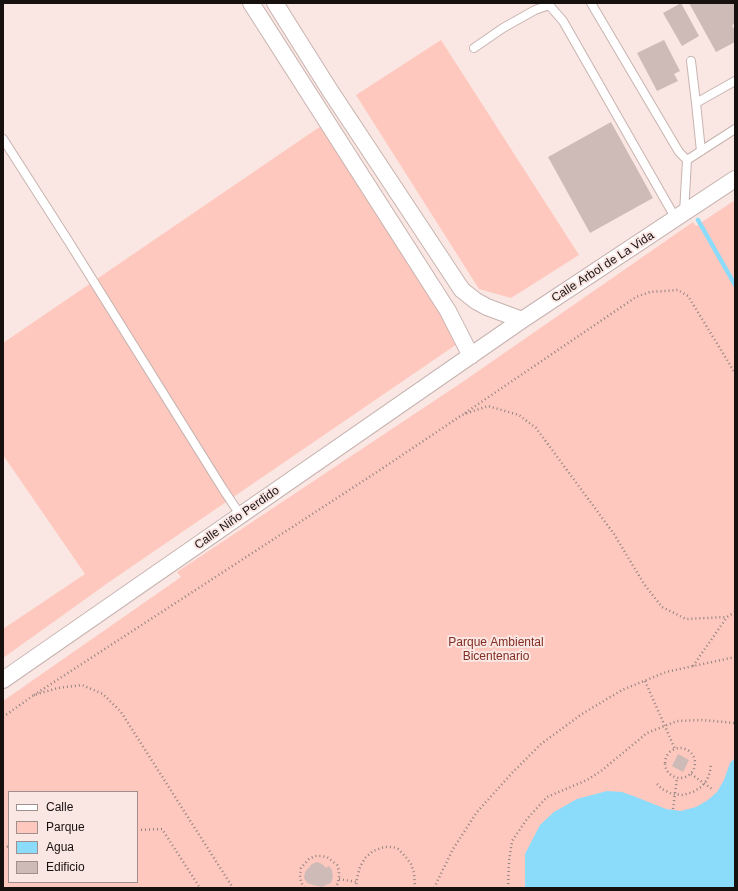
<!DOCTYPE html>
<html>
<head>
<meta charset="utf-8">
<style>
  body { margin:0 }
  #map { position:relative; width:738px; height:891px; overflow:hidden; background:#fae6e2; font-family:Helvetica,sans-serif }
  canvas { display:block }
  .frame { position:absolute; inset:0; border:4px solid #16100f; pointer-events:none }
  .legend { position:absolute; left:8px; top:791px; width:130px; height:92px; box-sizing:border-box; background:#fae6e2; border:1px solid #9f908e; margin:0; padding:5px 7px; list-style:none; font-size:12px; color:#16100f }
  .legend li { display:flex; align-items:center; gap:8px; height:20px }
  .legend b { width:20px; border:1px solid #9f908e }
</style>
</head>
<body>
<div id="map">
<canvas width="738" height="891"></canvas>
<div class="frame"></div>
<ul class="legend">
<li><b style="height:5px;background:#fff"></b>Calle</li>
<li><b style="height:11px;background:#fec8be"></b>Parque</li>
<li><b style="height:11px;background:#8bdcfb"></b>Agua</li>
<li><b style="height:11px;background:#cebbb7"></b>Edificio</li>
</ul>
</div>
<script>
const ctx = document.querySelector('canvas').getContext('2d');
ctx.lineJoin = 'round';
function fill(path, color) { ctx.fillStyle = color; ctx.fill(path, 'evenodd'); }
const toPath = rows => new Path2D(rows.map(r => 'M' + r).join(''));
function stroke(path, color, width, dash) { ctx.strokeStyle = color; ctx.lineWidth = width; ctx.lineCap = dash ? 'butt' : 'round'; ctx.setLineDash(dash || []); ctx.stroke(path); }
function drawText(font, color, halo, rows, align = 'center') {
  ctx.font = font + ' Helvetica,sans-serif'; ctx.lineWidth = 4; ctx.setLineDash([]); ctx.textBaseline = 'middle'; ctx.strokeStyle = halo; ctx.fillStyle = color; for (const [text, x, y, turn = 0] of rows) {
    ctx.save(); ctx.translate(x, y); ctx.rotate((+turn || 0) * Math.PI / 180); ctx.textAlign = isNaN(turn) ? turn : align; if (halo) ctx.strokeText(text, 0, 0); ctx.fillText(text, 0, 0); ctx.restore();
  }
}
const green = toPath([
  [441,40,579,255,511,298,479,289,356,95],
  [321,126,460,342,112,580,3,658,3,629,85,574,3,455,3,343],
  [735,200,735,888,3,888,3,701,181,577,177,572,464,381,693,222,696,226],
  [9,792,137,792,137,882,9,882]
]);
const water = toPath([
  [735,758,735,888,525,888,525,854,540,825,554,812,577,799,607,791,622,792,636,797,666,809,681,811,696,807,708,800,717,792,724,780,730,763]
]);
const stream = toPath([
  [698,220,735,285]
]);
const building = toPath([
  [681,3,699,36,682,46,663,13],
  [689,3,735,3,735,24,732,25,735,31,735,42,716,52],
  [664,40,680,71,674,74,678,81,657,91,637,53],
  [611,122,653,198,590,233,548,157],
  [678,754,689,760,683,772,672,766],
  [317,862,322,864,326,868,329,866,332,870,333,877,331,883,322,887,313,885,307,883,304,878,305,872,312,864]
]);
const path = toPath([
  [465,413,636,297,650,292,678,290,688,296,735,373],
  [693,666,727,617],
  [645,681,675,749],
  [34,695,380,470,462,415,488,406,519,415,536,428,614,534,644,584,662,607,686,619,727,617,735,612],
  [3,717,34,695,58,688,82,685,103,694,121,712,233,888],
  '665 763a15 15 0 1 1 30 0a15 15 0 1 1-30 0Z',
  [691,774,712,789],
  [657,784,662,789,672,794,683,795,693,792,701,787,707,780,710,772,711,763],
  [673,809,677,778],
  [137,830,162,829,200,888],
  [3,848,9,846],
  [339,879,356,882],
  [304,888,301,882,300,875,301,868,309,859,315,856,321,856,327,857,337,865,339,871,339,877,338,883,335,888],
  [356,888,357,878,360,867,365,858,373,851,384,847,393,847,398,849,405,856,411,864,414,873,415,888],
  [434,888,453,849,477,812,512,773,541,744,582,714,622,690,666,672,735,657],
  [508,888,509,861,512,841,527,819,547,797,587,780,601,771,647,733,677,721,702,720,735,723]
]);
const service = toPath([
  [591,3,679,152,687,160,735,129],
  [474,48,503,28,535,10,549,5,563,21,676,219],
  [691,61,696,103],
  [3,139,69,242,223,489,241,516],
  [701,151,696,103,735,81],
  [684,213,687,160]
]);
const minor = toPath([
  [251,3,448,311,471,356],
  [275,3,329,89,462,290,476,301,487,307,522,320],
  [3,680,522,320,735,179]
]);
const streetNames = [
  ["Calle Arbol de La Vida",603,267,-33],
  ["Calle Niño Perdido",237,518,-35]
];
const parkNames = [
  ["Parque Ambiental",496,643],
  ["Bicentenario",496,657]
];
fill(green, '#fec8be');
fill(water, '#8bdcfb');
stroke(stream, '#8bdcfb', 4.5);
fill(building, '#cebbb7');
stroke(service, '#c7b3b0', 10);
stroke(minor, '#c7b3b0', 18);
stroke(path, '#918380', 2.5, [1, 3]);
stroke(service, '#fff', 8);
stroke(minor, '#fff', 16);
drawText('12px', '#16100f', '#fae6e2', streetNames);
drawText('12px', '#832e24', '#fae6e2', parkNames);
</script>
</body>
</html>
